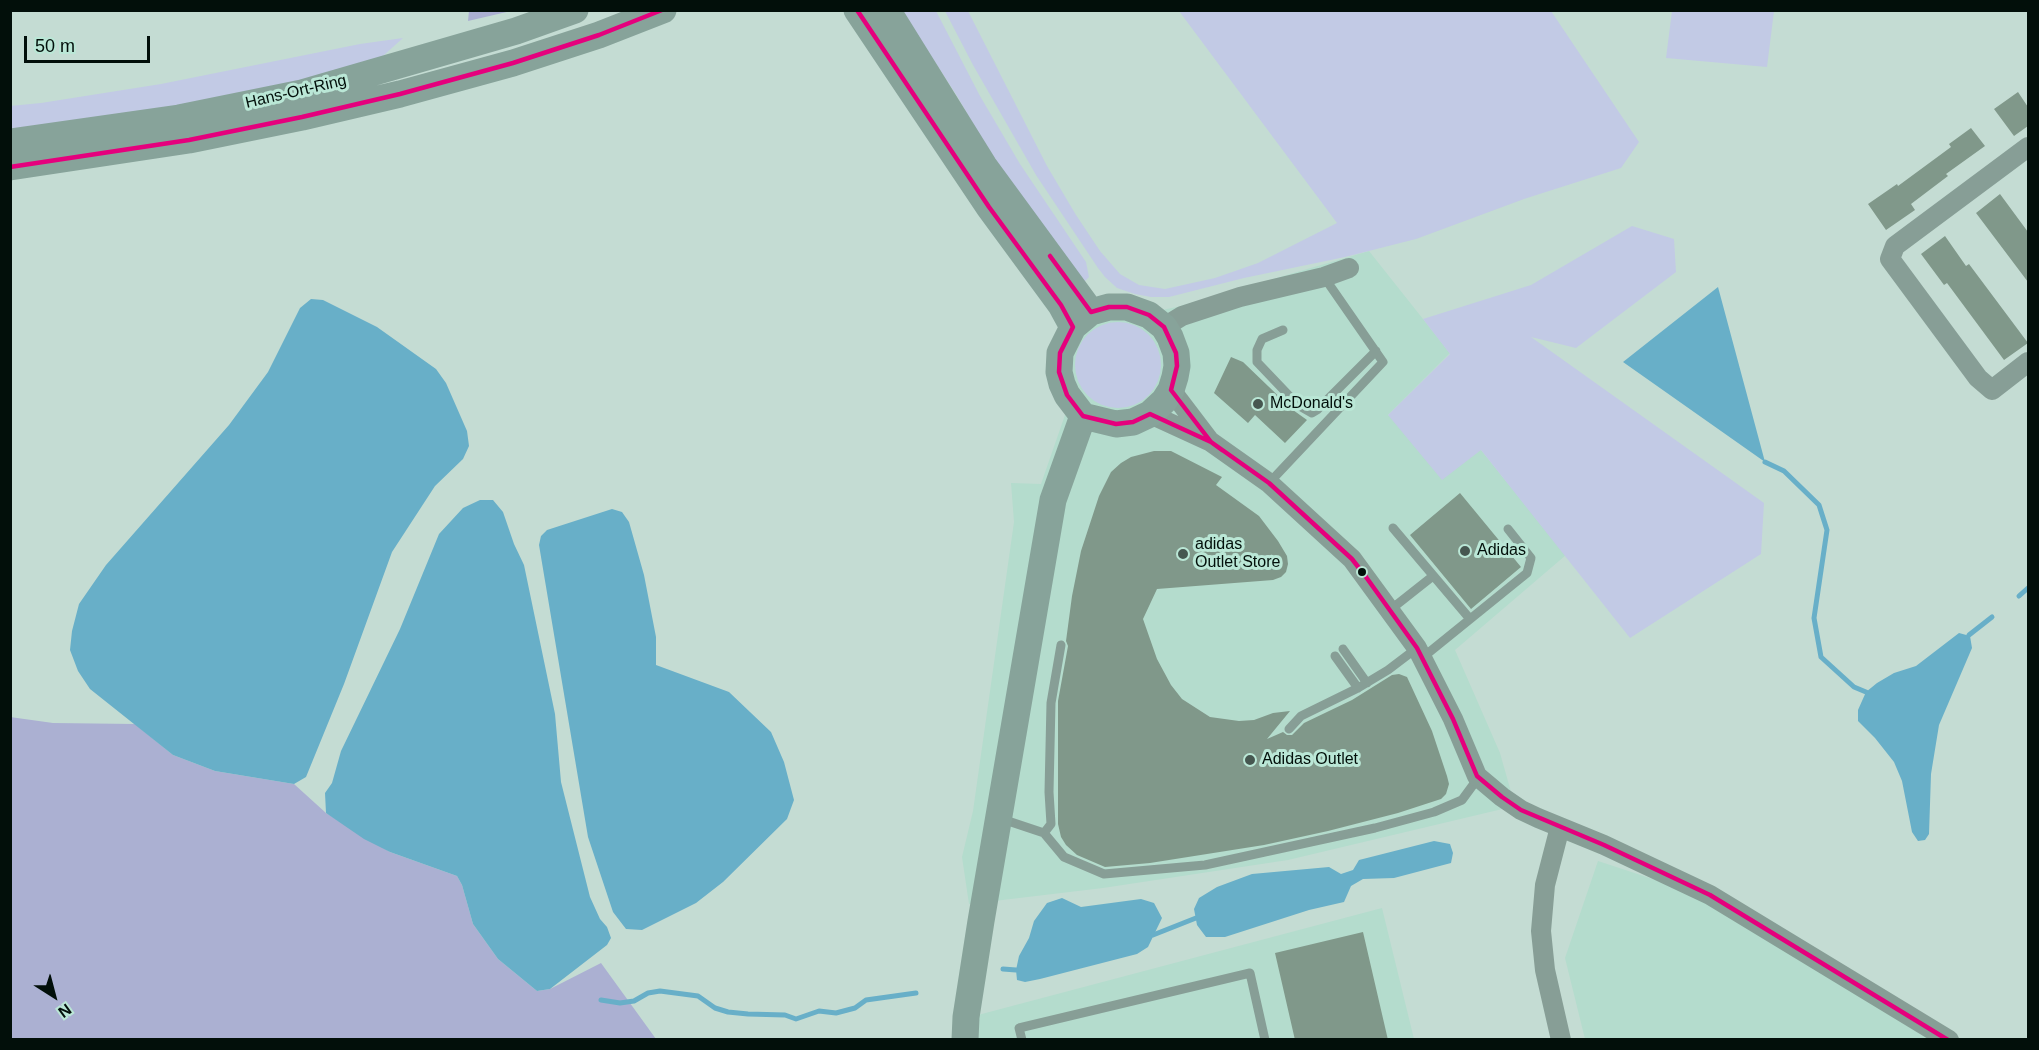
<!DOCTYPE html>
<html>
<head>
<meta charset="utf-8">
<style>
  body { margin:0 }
  #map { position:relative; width:2039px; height:1050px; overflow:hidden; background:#c4dcd3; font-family:Arial,sans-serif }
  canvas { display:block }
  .frame { position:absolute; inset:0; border:12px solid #020f0a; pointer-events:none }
  .north { position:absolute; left:24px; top:966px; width:60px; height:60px; -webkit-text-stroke:4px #bae7d6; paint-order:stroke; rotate:144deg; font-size:16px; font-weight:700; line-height:24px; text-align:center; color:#020f0a }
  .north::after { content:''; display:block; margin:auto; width:21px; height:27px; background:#020f0a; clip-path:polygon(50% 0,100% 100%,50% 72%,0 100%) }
  .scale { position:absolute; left:24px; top:36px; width:126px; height:27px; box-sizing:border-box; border:3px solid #020f0a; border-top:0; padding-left:8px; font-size:18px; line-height:21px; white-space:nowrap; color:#020f0a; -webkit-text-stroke:4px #bae7d6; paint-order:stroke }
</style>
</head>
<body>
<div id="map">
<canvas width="2039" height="1050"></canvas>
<div class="frame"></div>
<div class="north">N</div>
<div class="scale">50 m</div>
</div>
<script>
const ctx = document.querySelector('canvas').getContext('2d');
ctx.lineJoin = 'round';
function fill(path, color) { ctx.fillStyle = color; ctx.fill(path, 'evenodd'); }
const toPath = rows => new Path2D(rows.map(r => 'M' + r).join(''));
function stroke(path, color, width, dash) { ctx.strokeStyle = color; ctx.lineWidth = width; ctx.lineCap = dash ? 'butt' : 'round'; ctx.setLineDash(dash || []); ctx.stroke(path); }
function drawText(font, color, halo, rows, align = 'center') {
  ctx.font = font + ' Arial,sans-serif'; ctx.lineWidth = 6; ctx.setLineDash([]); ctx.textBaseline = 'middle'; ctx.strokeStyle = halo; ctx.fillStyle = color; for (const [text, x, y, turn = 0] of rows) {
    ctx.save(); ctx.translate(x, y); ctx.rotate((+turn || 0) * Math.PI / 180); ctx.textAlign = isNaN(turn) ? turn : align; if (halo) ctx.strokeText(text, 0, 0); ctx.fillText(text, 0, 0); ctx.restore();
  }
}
const built = toPath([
  [1369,251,1450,353,1388,415,1481,450,1566,555,1455,650,1500,753,1515,806,1288,860,1103,888,969,904,962,857,973,811,1014,522,1011,483,1041,484,1065,415,1065,329,1177,307],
  [1598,861,1683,889,1934,1039,1585,1039,1565,958],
  [1382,908,1414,1039,977,1040,978,1015]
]);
const green = toPath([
  [902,11,936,11,980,96,1020,164,1086,262,1089,277,1083,283,1004,178,957,96],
  [945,11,968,11,1047,166,1076,215,1100,251,1120,274,1139,285,1165,289,1215,278,1258,263,1337,223,1179,11,1551,11,1639,142,1621,168,1524,199,1416,239,1345,257,1244,278,1169,297,1151,297,1135,294,1117,288,1105,277,1098,268,1036,175,973,65],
  [1672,11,1774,11,1767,67,1666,58],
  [403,38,374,64,169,110,11,133,10,106,41,103,161,84,360,44],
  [1632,226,1674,239,1676,272,1576,348,1531,337,1764,503,1761,554,1630,638,1481,450,1442,480,1388,415,1450,354,1423,319,1531,285],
  '1075 365a43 43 0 1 1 86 0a43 43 0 1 1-86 0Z'
]);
const forest = toPath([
  [469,11,469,10,511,11,468,21],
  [10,717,53,723,135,724,173,755,215,771,294,784,326,813,390,852,457,876,462,885,473,924,498,959,537,991,550,989,601,963,656,1039,11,1039]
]);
const water = toPath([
  [1718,287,1765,462,1623,362],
  [311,299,323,300,377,327,436,369,446,383,467,431,469,446,463,459,435,486,392,552,344,684,306,777,294,784,215,771,173,755,90,689,78,671,70,650,72,631,79,604,106,565,229,425,268,372,300,308],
  [480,500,493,500,503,512,514,544,524,565,555,714,561,782,590,897,600,919,607,927,611,938,607,945,550,989,537,991,498,959,473,924,462,885,457,876,390,852,364,839,326,813,325,793,332,783,341,751,400,629,439,534,463,508],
  [612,509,622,512,629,522,644,575,656,637,656,665,729,692,771,732,784,762,794,800,787,819,723,882,696,903,642,930,626,929,613,912,588,837,539,545,541,536,547,530],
  [1959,633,1970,636,1972,648,1939,725,1931,774,1929,834,1925,840,1918,841,1912,832,1902,781,1894,762,1875,738,1858,721,1858,710,1866,692,1877,683,1894,673,1916,666],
  [1434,841,1450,844,1453,853,1451,863,1394,878,1363,879,1351,886,1344,902,1309,910,1225,937,1206,937,1197,925,1194,909,1199,898,1217,887,1252,874,1329,867,1341,874,1353,870,1359,860],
  [1062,898,1081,907,1141,899,1154,903,1162,918,1148,947,1137,954,1040,979,1025,982,1017,980,1016,970,1019,956,1029,938,1034,921,1047,903]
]);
const stream = toPath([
  [1765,462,1784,471,1819,505,1827,530,1814,618,1821,657,1854,687,1866,692],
  [2019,596,2028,588],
  [1969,635,1992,617],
  [1153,935,1196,918],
  [1003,969,1016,970],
  [601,1000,620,1003,634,1001,648,993,660,991,698,996,715,1008,728,1012,748,1014,785,1015,796,1019,819,1011,836,1013,855,1008,866,1000,916,993]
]);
const building = toPath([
  [2018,92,2028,107,2028,126,2014,136,1994,109],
  [1971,128,1985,146,1946,174,1948,176,1911,204,1915,210,1886,230,1868,204,1897,184,1898,186,1951,147,1949,144],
  [2000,194,2028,232,2028,282,1976,213],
  [1945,236,1966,266,1969,264,2028,343,2004,360,1947,283,1944,285,1921,254],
  [1231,357,1243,362,1293,410,1307,420,1285,443,1255,415,1248,423,1214,393],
  [1154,451,1171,451,1222,477,1216,485,1259,516,1278,541,1287,556,1288,564,1286,572,1281,577,1273,580,1157,589,1143,619,1157,659,1171,685,1182,699,1210,717,1239,721,1254,720,1273,713,1290,711,1267,739,1283,732,1287,735,1292,735,1304,723,1352,700,1392,675,1399,674,1407,677,1432,731,1447,776,1449,784,1446,794,1441,799,1398,813,1328,831,1264,845,1150,863,1105,867,1077,855,1066,845,1061,837,1058,824,1058,701,1068,646,1066,641,1072,596,1081,551,1099,496,1111,472,1121,463,1131,457],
  [1460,493,1521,567,1471,609,1410,535],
  [1363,932,1388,1040,1295,1040,1275,953]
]);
const lane = toPath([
  [1283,330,1262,339,1257,350,1257,362,1298,405,1312,413,1317,410,1376,351],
  [1269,483,1383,362,1324,277],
  [1393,528,1470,619],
  [1390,610,1433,576],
  [1343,649,1367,683],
  [1335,656,1358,688],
  [1422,658,1527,573,1531,558,1508,529],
  [1289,729,1301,716,1358,688,1388,670,1417,648],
  [1002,819,1044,833,1064,857,1104,874,1205,865,1375,828,1434,812,1462,800,1473,785,1476,776],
  [1044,833,1051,824,1049,792,1051,703,1061,645],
  [1022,1040,1019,1028,1250,973,1265,1040]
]);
const street = toPath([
  [2028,147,1895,246,1890,259,1978,378,1992,390,2028,362],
  [1164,327,1182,316,1240,297,1324,277,1349,268],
  [1171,390,1209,440],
  [1150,414,1211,442,1269,483,1352,559,1417,648,1453,719,1477,776,1502,797,1521,810,1538,818,1604,845,1710,895,1949,1040],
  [1560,827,1545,885,1541,931,1545,970,1561,1040]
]);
const secondary = toPath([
  [857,10,989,207,1061,305,1073,327],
  [887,10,984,166,1091,312],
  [10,142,179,118,302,93,516,31,575,10],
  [10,167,189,140,302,117,400,94,513,63,599,35,663,10],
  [1109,307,1127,307,1149,315,1164,327,1170,337,1176,353,1177,366,1175,377,1171,390,1164,401,1150,414,1133,422,1116,424,1083,416,1067,395,1062,384,1059,372,1060,353,1073,327,1091,312,1109,307],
  [965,1040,966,1017,981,921,1053,500,1083,416]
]);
const bus1 = toPath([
  [857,10,989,207,1061,305,1073,327,1060,353,1059,372,1067,395,1083,416,1116,424,1133,422,1150,414,1211,442,1269,483,1352,559,1366,577,1417,648,1453,719,1477,776,1502,797,1521,810,1604,845,1710,895,1948,1040],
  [10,167,189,140,302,117,400,94,513,63,599,35,662,10],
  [1050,256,1091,312,1109,307,1127,307,1149,315,1164,327,1176,353,1177,366,1171,390,1211,442,1222,450]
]);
const markers = [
  [1258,404,6,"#465750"],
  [1465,551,6,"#465750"],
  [1183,554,6,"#465750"],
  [1362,572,5,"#020f0a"],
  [1250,760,6,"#465750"]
];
const streetNames = [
  ["Hans-Ort-Ring",296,92,-13]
];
const poiNames = [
  ["McDonald's",1270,404],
  ["adidas",1195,545],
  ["Outlet Store",1195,563],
  ["Adidas",1477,551],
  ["Adidas Outlet",1262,760]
];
fill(built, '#b4dccd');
fill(green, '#c2cae5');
fill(forest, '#abb0d2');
fill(water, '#68afc8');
stroke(stream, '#68afc8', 5);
fill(building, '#80988a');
stroke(lane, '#879e96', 9);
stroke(street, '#879e96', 20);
stroke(secondary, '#87a39a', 27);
stroke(bus1, '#e5007d', 4.5);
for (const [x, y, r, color] of markers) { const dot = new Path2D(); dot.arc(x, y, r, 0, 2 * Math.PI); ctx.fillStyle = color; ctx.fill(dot); stroke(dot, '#bae7d6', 2); }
drawText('16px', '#020f0a', '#bae7d6', streetNames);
drawText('16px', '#020f0a', '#bae7d6', poiNames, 'left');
</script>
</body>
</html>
